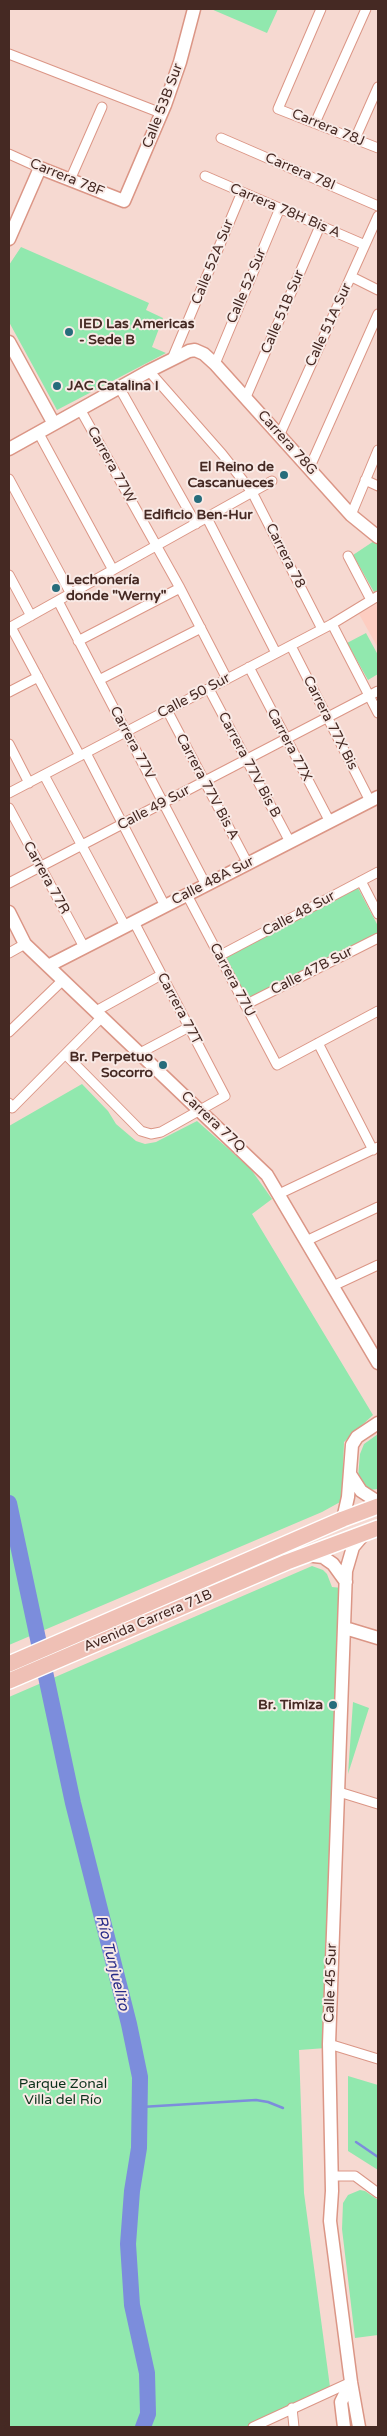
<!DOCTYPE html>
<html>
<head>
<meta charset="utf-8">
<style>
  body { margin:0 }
  #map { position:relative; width:387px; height:2436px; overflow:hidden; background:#f6d9d1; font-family:"Varela Round",sans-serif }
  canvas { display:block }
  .frame { position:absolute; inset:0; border:10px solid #452923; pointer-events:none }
</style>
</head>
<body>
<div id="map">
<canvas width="387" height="2436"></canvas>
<div class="frame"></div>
</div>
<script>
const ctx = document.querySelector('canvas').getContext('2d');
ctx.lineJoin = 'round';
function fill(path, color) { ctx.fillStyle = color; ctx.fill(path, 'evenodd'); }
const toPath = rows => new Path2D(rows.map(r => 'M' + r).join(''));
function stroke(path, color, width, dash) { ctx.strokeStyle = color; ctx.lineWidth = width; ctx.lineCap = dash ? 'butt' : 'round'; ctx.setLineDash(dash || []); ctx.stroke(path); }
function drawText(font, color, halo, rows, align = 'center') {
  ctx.font = font + ' "Varela Round",sans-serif'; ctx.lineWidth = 4; ctx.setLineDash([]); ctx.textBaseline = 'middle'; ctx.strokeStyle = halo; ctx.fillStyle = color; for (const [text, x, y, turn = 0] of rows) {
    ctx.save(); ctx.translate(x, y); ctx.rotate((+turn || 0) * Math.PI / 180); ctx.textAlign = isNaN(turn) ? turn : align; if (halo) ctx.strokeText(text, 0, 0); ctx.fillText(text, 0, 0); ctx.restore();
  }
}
const built = toPath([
  [378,603,378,648,359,614]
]);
const green = toPath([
  [211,9,278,9,267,33],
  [21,247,149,303,146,310,163,318,152,347,166,353,57,410,9,322,9,265],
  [374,541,378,543,378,590,374,592,353,555],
  [366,633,378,655,378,674,368,680,347,643],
  [358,888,378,926,378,933,248,1001,225,957],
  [82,1084,108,1111,116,1124,136,1141,145,1144,156,1142,197,1121,250,1168,272,1199,252,1214,373,1415,344,1442,342,1501,322,1512,9,1645,9,1126],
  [378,1434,378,1489,369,1490,364,1487,358,1477,360,1454,364,1444],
  [312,1566,323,1570,327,1574,332,1587,342,1588,326,2048,299,2050,304,2193,330,2387,247,2427,9,2427,9,1697],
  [353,1702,369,1708,348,1774],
  [348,2076,378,2085,378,2170,348,2151],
  [360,2190,365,2191,378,2200,378,2335,355,2338,342,2229,343,2203,348,2195]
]);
const stream = toPath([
  [141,2107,256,2100,268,2102,283,2108],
  [356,2142,378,2157]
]);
const river = toPath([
  [9,1503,73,1803,129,2024,140,2077,139,2148,132,2191,128,2244,132,2305,147,2373,148,2414,143,2427]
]);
const street = toPath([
  [321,9,278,109,378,148],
  [9,54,161,113],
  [315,123,366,9],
  [221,138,378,206],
  [355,139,378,87],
  [9,154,40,168],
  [205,176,365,245],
  [70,180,102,107],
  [352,277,378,290],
  [172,359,242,192],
  [215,364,280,208],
  [149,371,222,454,252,492,322,629],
  [119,387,196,524],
  [246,397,320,226],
  [80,409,180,588,227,679],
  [38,432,113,570],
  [280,434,378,216],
  [309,469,378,314],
  [9,479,71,594],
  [365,480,378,486],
  [351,515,378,450],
  [207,518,276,653],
  [348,556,371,600],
  [9,575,31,616],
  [58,601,206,885],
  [332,624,378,713],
  [11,627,80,756],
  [9,628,272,481],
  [78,641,180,588],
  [291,646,370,801],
  [249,667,330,822],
  [99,680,201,628],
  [209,689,290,842],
  [9,692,38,677],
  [167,710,248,864],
  [9,744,29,783],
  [86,753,165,906],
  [44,775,125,926],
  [9,793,332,624,378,596],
  [9,808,84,947],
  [361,881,378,914],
  [9,883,378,691],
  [187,895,277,1065,378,1011],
  [9,953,25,944],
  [219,956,378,872],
  [245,1005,378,938],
  [96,1011,161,975],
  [9,1032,63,980],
  [318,1043,373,1150],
  [140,1053,189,1027],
  [66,1055,141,1131,151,1134,161,1132,225,1096,134,922],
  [9,1103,12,1108,102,1017],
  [279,1194,378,1147],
  [306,1241,378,1207],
  [333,1286,378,1265],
  [339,1792,378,1804],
  [329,2044,378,2059],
  [331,2176,355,2176,378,2193],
  [292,2408,294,2427],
  [253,2427,351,2382]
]);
const secondary = toPath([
  [9,239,40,168,124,201,165,105,180,62,194,9],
  [9,342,54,424],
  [9,449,149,371,189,351,195,350,204,354,215,364,351,515,378,537],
  [9,912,25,944,267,1175,378,1363],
  [48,966,378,797],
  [350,1474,361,1491,378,1502],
  [343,1519,348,1497,352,1445,357,1437,378,1423],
  [305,1555,323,1557,333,1564,346,1582],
  [345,1628,378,1638],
  [344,2427,341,2402,351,2382],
  [359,2427,351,2382,330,2221,332,2191,329,2044,346,1571,353,1547,364,1534]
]);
const primary = toPath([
  [9,1664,343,1519,378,1506],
  [9,1681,287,1562,378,1528]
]);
const markers = [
  [69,332,5,"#266c7b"],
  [57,386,5,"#266c7b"],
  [284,475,5,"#266c7b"],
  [198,499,5,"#266c7b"],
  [56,588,5,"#266c7b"],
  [163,1065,5,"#266c7b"],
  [333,1705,5,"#266c7b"]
];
const streetNames = [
  ["Calle 53B Sur",163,106,-69],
  ["Carrera 78J",328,128,22],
  ["Carrera 78I",300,172,23],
  ["Carrera 78F",67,178,22],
  ["Carrera 78H Bis A",285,211,23],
  ["Calle 52A Sur",213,262,-68],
  ["Calle 52 Sur",247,286,-67],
  ["Calle 51B Sur",283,312,-67],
  ["Calle 51A Sur",329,325,-65],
  ["Carrera 78G",287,443,48],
  ["Carrera 77W",111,465,61],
  ["Carrera 78",285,556,63],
  ["Calle 50 Sur",194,696,-28],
  ["Carrera 77X Bis",330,723,63],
  ["Carrera 77V",132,743,62],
  ["Carrera 77X",289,745,62],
  ["Carrera 77V Bis B",249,765,62],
  ["Carrera 77V Bis A",207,787,62],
  ["Calle 49 Sur",154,808,-28],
  ["Carrera 77R",46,878,61],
  ["Calle 48A Sur",213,881,-27],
  ["Calle 48 Sur",299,914,-28],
  ["Calle 47B Sur",312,971,-27],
  ["Carrera 77U",232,980,62],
  ["Carrera 77T",179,1009,62],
  ["Carrera 77Q",213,1122,43],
  ["Avenida Carrera 71B",148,1621,-23],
  ["Calle 45 Sur",331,1983,-88]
];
const poiNames = [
  ["IED Las Americas",79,324],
  ["- Sede B",79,340],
  ["JAC Catalina I",67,386],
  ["El Reino de",274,467,"right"],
  ["Cascanueces",274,483,"right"],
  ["Edificio Ben-Hur",198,515,"center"],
  ["Lechonería",66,580],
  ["donde \"Werny\"",66,596],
  ["Br. Perpetuo",153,1057,"right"],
  ["Socorro",153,1073,"right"],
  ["Br. Timiza",323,1705,"right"]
];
const parkNames = [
  ["Parque Zonal",63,2084],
  ["Villa del Río",63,2100]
];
const waterNames = [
  ["Río Tunjuelito",112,1963,76]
];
fill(built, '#fdcdc1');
fill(green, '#91e8ae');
stroke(stream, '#7c8ddc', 2.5);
stroke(river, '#7c8ddc', 16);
stroke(street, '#db9686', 11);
stroke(secondary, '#db9686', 15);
stroke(primary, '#fff', 18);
stroke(street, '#fff', 9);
stroke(secondary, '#fff', 12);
stroke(primary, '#efc0b5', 15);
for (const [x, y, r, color] of markers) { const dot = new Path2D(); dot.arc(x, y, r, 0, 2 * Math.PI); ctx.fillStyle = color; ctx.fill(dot); stroke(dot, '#f9eae6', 2); }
drawText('14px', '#452923', '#f9eae6', streetNames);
drawText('bold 14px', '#452923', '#f9eae6', poiNames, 'left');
drawText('14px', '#0c321c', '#f9eae6', parkNames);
drawText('italic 15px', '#282c88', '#f9eae6', waterNames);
</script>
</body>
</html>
